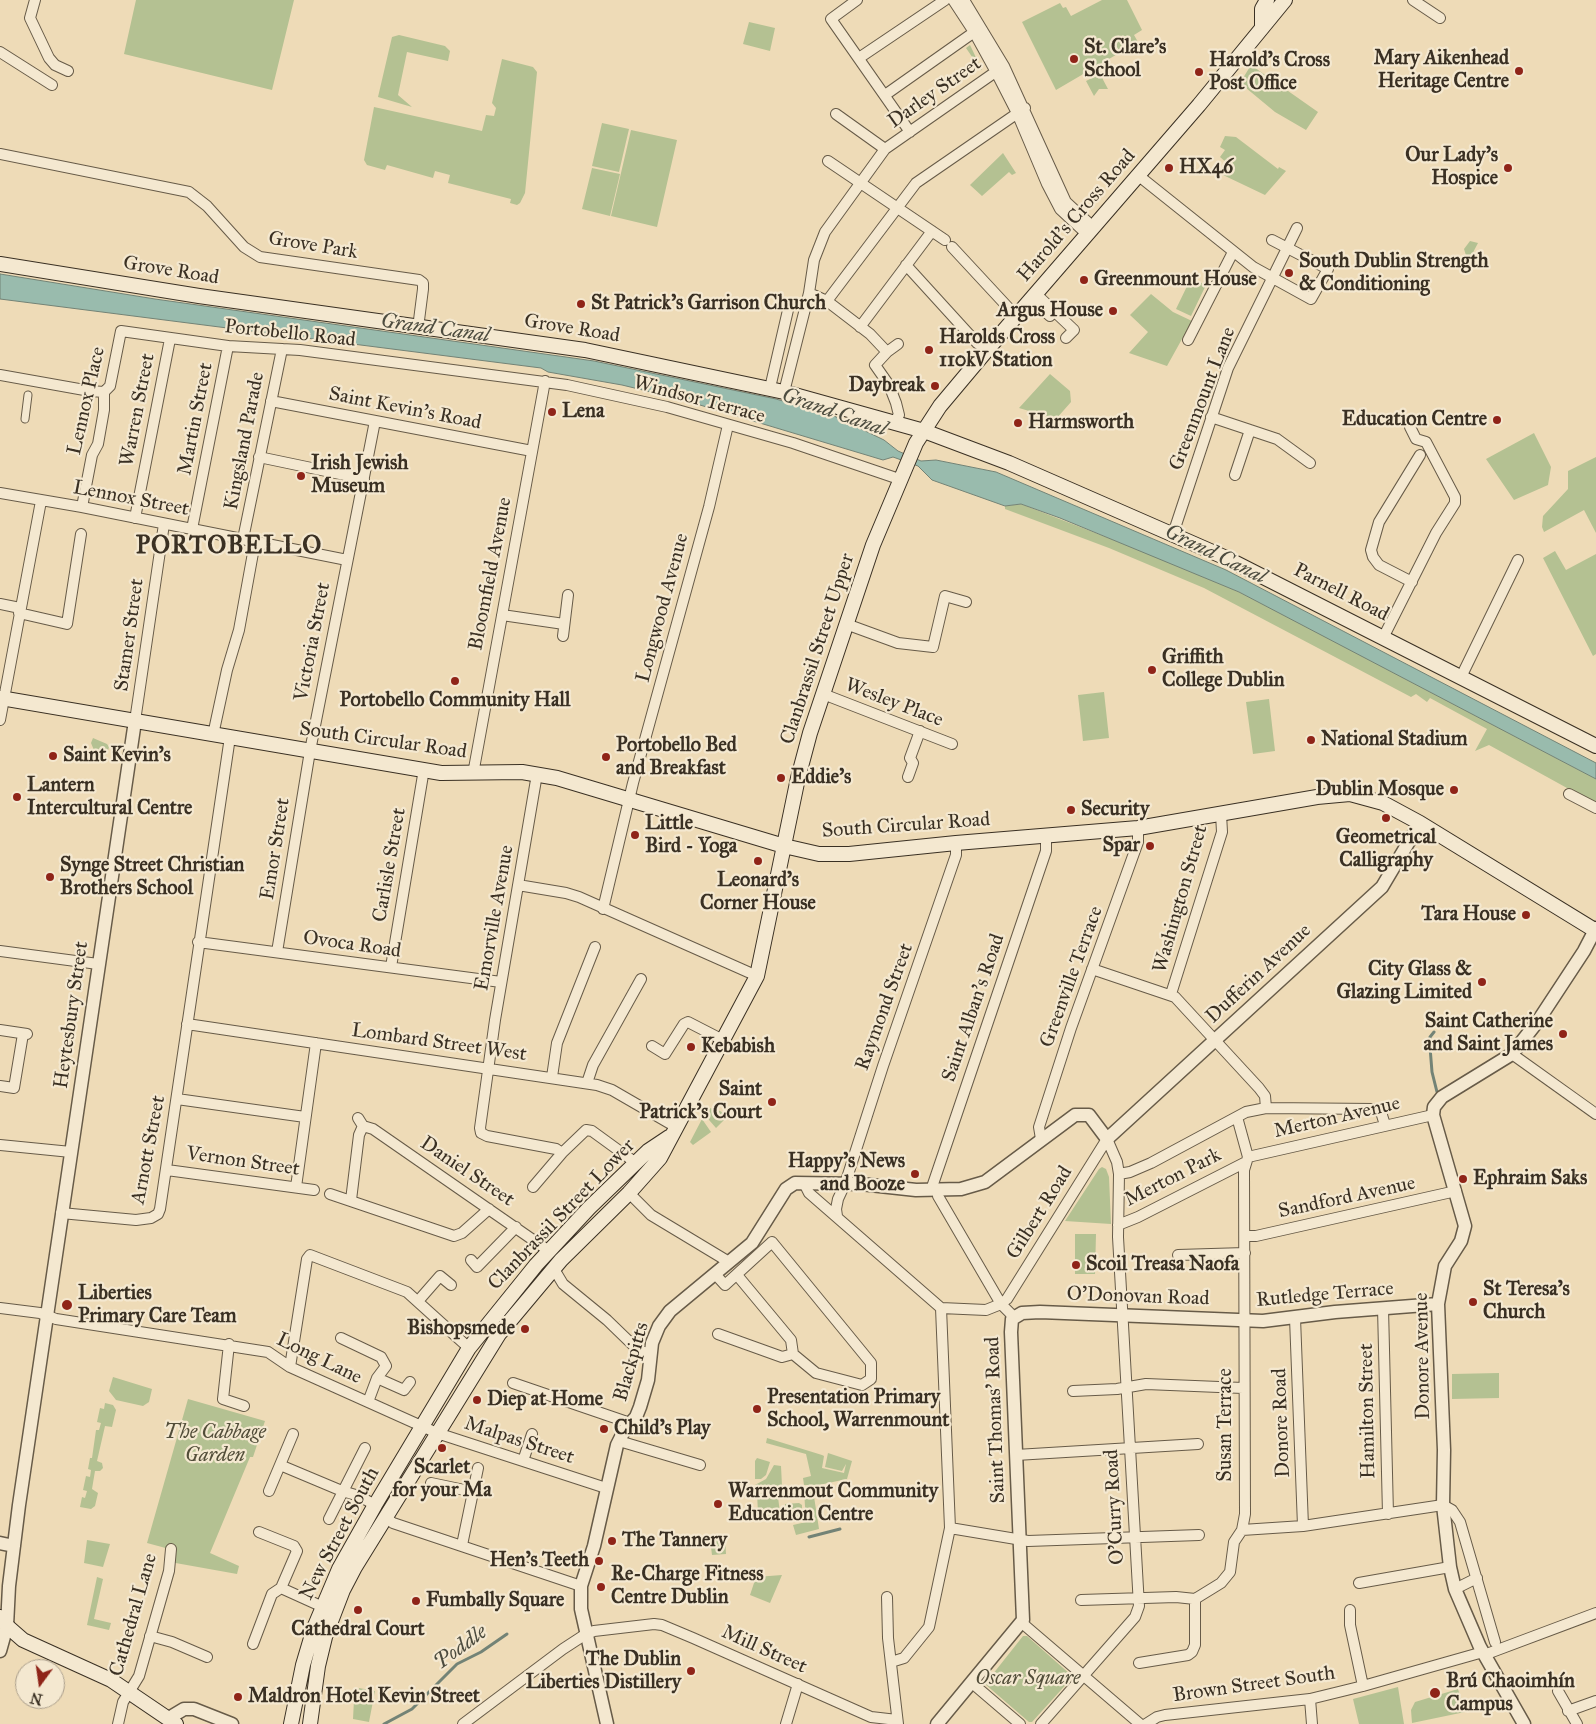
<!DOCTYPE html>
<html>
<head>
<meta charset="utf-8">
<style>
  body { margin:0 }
  #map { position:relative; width:1596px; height:1724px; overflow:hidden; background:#eedbb7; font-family:"IM FELL Great Primer",serif }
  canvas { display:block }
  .north { position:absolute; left:15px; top:1659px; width:50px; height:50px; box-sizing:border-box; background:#f4e8d0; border:1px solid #aa9e8b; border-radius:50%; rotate:194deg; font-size:14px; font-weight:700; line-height:20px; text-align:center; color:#3a3023 }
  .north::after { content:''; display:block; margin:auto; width:18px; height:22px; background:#8f2418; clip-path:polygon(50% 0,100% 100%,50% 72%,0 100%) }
</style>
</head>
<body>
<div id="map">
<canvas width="1596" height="1724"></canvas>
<div class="north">N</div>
</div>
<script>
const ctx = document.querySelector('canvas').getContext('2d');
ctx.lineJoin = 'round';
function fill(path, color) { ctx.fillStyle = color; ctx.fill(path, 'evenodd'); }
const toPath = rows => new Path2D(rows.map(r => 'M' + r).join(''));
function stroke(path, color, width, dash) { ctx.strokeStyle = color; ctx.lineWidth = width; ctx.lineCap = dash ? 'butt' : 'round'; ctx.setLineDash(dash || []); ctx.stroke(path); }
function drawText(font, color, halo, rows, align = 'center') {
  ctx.font = font + ' "IM FELL Great Primer",serif'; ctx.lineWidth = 4.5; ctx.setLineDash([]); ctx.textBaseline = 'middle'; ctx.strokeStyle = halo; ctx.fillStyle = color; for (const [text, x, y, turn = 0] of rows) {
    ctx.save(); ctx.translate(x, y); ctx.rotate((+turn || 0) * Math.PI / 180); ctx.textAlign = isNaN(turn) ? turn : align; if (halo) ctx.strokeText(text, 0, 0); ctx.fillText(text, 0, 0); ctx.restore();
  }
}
const green = toPath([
  [136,0,294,0,272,90,124,54],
  [1102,0,1127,0,1142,30,1134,35,1138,42,1056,90,1022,22,1060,3,1063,8,1066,7,1071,16],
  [749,22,775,28,770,51,743,44],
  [399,35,445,46,450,51,448,61,407,52,398,95,412,107,378,97,392,37],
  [970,45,982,70,981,70,966,48],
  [502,59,533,67,537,72,525,193,520,203,517,205,510,203,511,199,448,183,450,175,435,171,433,178,387,165,385,170,367,165,364,160,374,107,482,131,486,115,494,116,496,108,492,103],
  [1251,65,1318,112,1306,130,1275,112,1240,83],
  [1100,74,1108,89,1099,89,1094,96,1086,81],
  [602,123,629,129,619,172,592,166],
  [631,130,677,140,657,227,611,216],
  [1225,136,1236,137,1278,169,1279,167,1286,171,1265,195,1223,175,1228,164,1220,157,1225,150,1220,147],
  [1003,153,1016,173,1012,175,1009,172,982,196,970,185],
  [592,168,620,174,610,216,582,209],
  [1470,241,1478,243,1468,262,1464,249],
  [1191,278,1206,285,1191,316,1176,309],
  [1151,294,1173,312,1192,321,1167,366,1129,353,1148,332,1130,315],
  [1050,374,1070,391,1071,402,1056,419,1019,408],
  [1534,433,1551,467,1548,485,1514,500,1486,459],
  [1596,457,1596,533,1584,510,1544,532,1542,527,1543,516,1568,489,1568,471],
  [1021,504,1152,555,1239,592,1330,639,1596,779,1596,804,1489,745,1475,751,1487,729,1430,698,1427,702,1416,694,1411,697,1204,588,1109,548,1005,509,1005,506],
  [1555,551,1566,570,1596,554,1596,654,1593,656,1543,558],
  [1104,692,1109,738,1083,741,1078,695],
  [1269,699,1275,751,1253,754,1246,702],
  [93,738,107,744,109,747,107,754,103,757,96,755,91,743],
  [706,1107,720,1111,728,1116,716,1128,703,1113],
  [702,1119,711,1132,693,1145,690,1142],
  [1102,1167,1106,1169,1109,1177,1111,1224,1065,1221,1099,1169],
  [1075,1234,1096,1234,1095,1274,1075,1274],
  [1499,1373,1499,1398,1452,1399,1452,1374],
  [113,1377,152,1389,149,1402,143,1406,116,1400,109,1391],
  [188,1399,265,1421,253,1457,250,1457,210,1553,239,1566,237,1574,170,1562,173,1550,147,1543],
  [105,1403,113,1405,116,1410,112,1427,105,1426,97,1461,102,1463,103,1468,100,1471,95,1471,92,1489,98,1493,95,1506,91,1509,80,1507,82,1497,85,1498,87,1491,83,1490,86,1476,90,1477,91,1470,88,1469,90,1458,92,1458,96,1430,99,1430,101,1423,97,1422,100,1408,104,1409],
  [767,1438,822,1455,824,1456,822,1468,844,1473,846,1464,842,1471,825,1467,828,1453,852,1461,847,1479,819,1485,804,1485,803,1478,811,1476,806,1454,766,1443],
  [757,1458,770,1462,766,1475,761,1479,755,1479,755,1461],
  [774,1465,781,1466,782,1486,759,1488,755,1485,766,1479],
  [804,1490,813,1490,819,1529,796,1535,793,1525,806,1522],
  [757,1493,772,1494,778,1497,780,1513,777,1518,763,1518,758,1513],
  [799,1503,802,1505,802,1520,792,1522,786,1520,785,1504],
  [725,1538,726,1554,712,1555,710,1539],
  [87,1540,110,1544,103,1567,84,1563],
  [782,1575,770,1603,750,1595,756,1577],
  [97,1577,103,1579,94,1619,111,1623,109,1630,87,1625],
  [1023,1636,1027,1636,1071,1675,1071,1679,1032,1722,1029,1722,985,1684],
  [1398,1687,1404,1724,1359,1724,1353,1699],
  [359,1688,375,1691,369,1722,353,1719,354,1700,357,1700],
  [1458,1689,1465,1712,1412,1723,1411,1710,1415,1702]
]);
const water = toPath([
  [0,274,155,299,594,361,776,399,834,416,884,440,898,451,921,461,936,460,996,472,1226,570,1596,763,1596,779,1239,592,1060,518,1021,504,1005,506,932,480,918,466,893,457,883,460,680,399,622,385,548,372,541,368,0,299,0,274]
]);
const stream = toPath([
  [1434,1032,1430,1037,1430,1047,1432,1072,1437,1092],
  [809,1537,840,1529],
  [384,1724,412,1709,457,1664,481,1652,507,1634]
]);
const pedestrian = toPath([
  [25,419,28,395]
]);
const minor = toPath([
  [35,0,30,18,49,58,55,65,68,71],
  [857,0,831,19,910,132],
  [953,0,974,32,996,72,1017,113,1047,184,1060,209,1088,235],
  [964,0,1004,66,1066,202,1094,228],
  [1413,0,1440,18],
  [0,52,52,85],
  [859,58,945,0],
  [885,95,980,28],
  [836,114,885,149],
  [0,154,189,192,207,206,244,247,260,257,419,280,423,283,423,289,418,328],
  [828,161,945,240],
  [1139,176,1253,267,1311,299,1328,269,1272,240],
  [952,247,1016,316],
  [906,265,977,343,987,350],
  [809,293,827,301,870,334,887,352,875,365,889,385,896,403,899,415,894,422],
  [1036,294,1074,330,1066,338],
  [1031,299,1050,316],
  [827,301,916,183,1025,108],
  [860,327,932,231],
  [1188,340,1233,252],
  [887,352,898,344],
  [0,375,90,391,104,392],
  [770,388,788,310],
  [784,392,809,293,814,260,825,232,885,149,1004,66],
  [271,401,532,451],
  [1211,417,1277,439,1310,463],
  [259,457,364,479],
  [1235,475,1250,430],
  [0,493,82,507,347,560],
  [82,507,92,455,98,444,104,410,104,392,110,386,121,331,228,346,300,350,567,385,667,407,793,443,899,479],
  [135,518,170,339],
  [192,529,228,346],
  [1173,534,1228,368,1297,228],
  [243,539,282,349],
  [1412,582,1379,565,1373,557,1371,550,1379,522,1420,455],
  [0,604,20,608],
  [19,613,67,624,81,534],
  [502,615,564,624],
  [846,624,898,643,933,647,945,596,966,602],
  [563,636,568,595],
  [1383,638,1436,533,1455,503,1455,497,1426,442,1416,439,1410,427],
  [1461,677,1518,560],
  [823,694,952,744],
  [0,720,41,501],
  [135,721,164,524],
  [213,735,227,670,239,630,255,542],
  [473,774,545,381],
  [908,777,913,763,910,758,920,731],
  [1569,794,1596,808],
  [518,885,566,893,579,897,757,976],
  [603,909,633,783,709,507,728,425],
  [198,942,501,982],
  [0,951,98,964],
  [277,952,310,751,375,421],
  [391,967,424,769],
  [1092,969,1175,997,1259,1088,1265,1096,1266,1108],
  [1171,994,1222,832,1221,814],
  [187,1024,597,1085,612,1090,676,1127],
  [0,1030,27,1034],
  [652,1046,665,1054,684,1024,688,1022,723,1040],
  [1512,1054,1596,1114],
  [552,1077,557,1043,595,947],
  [587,1083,593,1065,641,979],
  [0,1086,14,1088,23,1034],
  [177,1099,305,1117],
  [363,1126,373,1129,549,1251],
  [1041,1139,1039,1127,1071,1028,1138,842,1138,828],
  [1107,1139,1117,1162,1119,1174,1130,1172,1151,1163,1246,1112,1266,1108,1374,1109,1381,1112,1385,1125],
  [0,1145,71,1152],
  [562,1153,586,1130,592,1131,636,1163],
  [1248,1157,1433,1115],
  [167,1170,314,1190],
  [804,1183,809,1193,941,1308,950,1528,929,1627,904,1658,891,1662],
  [296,1187,316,1043],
  [533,1187,562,1153,556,1149,487,1136,481,1133,480,1128,495,1020,537,774],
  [931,1190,1046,851,1046,836],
  [938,1191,938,1196,1001,1304,1014,1317],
  [629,1193,651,1215,729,1262],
  [330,1194,454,1236,462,1233,489,1209],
  [351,1200,359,1135,363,1126,358,1118],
  [61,1213,136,1220,151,1218,158,1214,160,1209,230,737],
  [837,1216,836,1209,838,1199,845,1184,883,1066,956,855,956,843],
  [1118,1225,1138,1217,1244,1163],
  [1245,1236,1256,1236,1456,1191],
  [1178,1255,1245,1253],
  [471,1260,477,1267,516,1227],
  [554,1269,563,1284,607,1320,638,1350,651,1354],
  [715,1274,725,1285,772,1242,871,1363,871,1379,862,1385,816,1373,793,1354,782,1357,718,1334],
  [737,1275,791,1340,793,1354],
  [419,1300,440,1276,451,1285],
  [0,1308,40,1313,56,1319,268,1352,290,1367,437,1433,606,1488],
  [941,1308,986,1310,1001,1304,1007,1299,1107,1139],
  [1383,1308,1388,1514],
  [1295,1318,1303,1526],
  [341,1338,381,1357,386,1366,377,1378,368,1402],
  [229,1344,223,1399,244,1406],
  [290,1367,307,1259,310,1255,407,1292,469,1348],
  [377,1378,404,1390,410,1382],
  [513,1383,630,1423],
  [1073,1391,1117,1389,1146,1384,1243,1388],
  [619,1441,700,1465],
  [1016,1455,1198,1444],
  [523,1461,532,1434],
  [280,1465,293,1434],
  [431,1483,474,1492],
  [269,1491,280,1465,342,1491,359,1496,375,1505],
  [385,1517,393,1523,581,1586],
  [329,1519,365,1448],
  [950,1528,1028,1541,1199,1535],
  [1242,1530,1303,1526,1443,1505,1452,1510,1460,1522,1495,1642],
  [462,1545,478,1468],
  [1359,1583,1450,1567],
  [281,1588,323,1607],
  [1455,1589,1477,1578],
  [887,1597,888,1638,898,1724],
  [1195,1599,1221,1583,1230,1572,1234,1542,1242,1530,1245,1514,1244,1170,1248,1157,1237,1117],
  [1081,1600,1176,1597,1195,1599],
  [1350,1610,1350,1625,1363,1686],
  [1022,1623,1140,1724],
  [150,1636,172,1642,207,1657],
  [253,1644,272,1594,281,1588,297,1551,294,1546,259,1532],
  [1484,1655,1596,1613],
  [1139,1663,1188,1655,1192,1652,1195,1645,1195,1599],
  [972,1683,1020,1724],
  [1558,1691,1577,1724],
  [1310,1699,1312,1724],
  [1568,1711,1596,1701],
  [118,1724,123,1702,139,1676,169,1571,171,1549],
  [463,1724,563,1649,586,1634,594,1631,654,1624,662,1625,693,1638,871,1717,897,1720],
  [786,1724,798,1684],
  [1041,1724,1135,1617,1139,1606,1118,1237,1119,1174],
  [1146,1724,1157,1717,1165,1715,1310,1699,1363,1686,1483,1652]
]);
const tertiary = toPath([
  [0,1543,14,1546],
  [0,1651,7,1626,9,1586,19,1505,135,721],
  [169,1718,184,1709,194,1709,232,1724],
  [607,1724,581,1609,581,1586,594,1546,617,1445,625,1429,636,1417,640,1407,648,1380,652,1343,659,1326,670,1311,752,1243,786,1189,795,1183,861,1184,916,1190,961,1189,985,1182,1075,1115,1089,1115,1107,1139,1382,887,1420,823],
  [937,1724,1023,1620,1011,1332,1012,1319,1022,1313,1040,1312,1263,1321,1335,1312,1438,1304],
  [1524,1724,1480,1647,1455,1589,1450,1567,1443,1505,1444,1450,1438,1304,1445,1266,1461,1241,1465,1226,1433,1115,1434,1107,1442,1097,1512,1054,1538,1021,1584,951,1596,928]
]);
const secondary = toPath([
  [1262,28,1262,9,1267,0],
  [0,264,199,296,585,350,784,392,924,431,1009,463,1224,557,1596,746],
  [0,698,441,773,522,772,557,778,784,846,819,854,849,854,956,843,1138,828,1317,797,1350,794,1383,803,1420,823,1596,931],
  [0,1617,7,1626,23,1640,111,1680,176,1724],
  [291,1724,303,1665,314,1628,339,1569,375,1505,469,1348,536,1265,589,1208,648,1151,669,1137],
  [310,1724,318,1666,325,1637,343,1590,355,1567,499,1334,561,1260,629,1193,660,1158,757,976,798,778,810,733,873,545,916,443,940,406,987,350,1199,105,1285,0]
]);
const markers = [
  [1074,59,5,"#8f2418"],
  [1519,71,5,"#8f2418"],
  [1199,72,5,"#8f2418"],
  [1169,168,5,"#8f2418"],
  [1508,168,5,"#8f2418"],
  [1289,273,5,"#8f2418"],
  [1084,280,5,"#8f2418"],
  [581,304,5,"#8f2418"],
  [1113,311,5,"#8f2418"],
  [929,350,5,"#8f2418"],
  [935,386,5,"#8f2418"],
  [552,412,5,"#8f2418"],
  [1497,420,5,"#8f2418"],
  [1018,423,5,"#8f2418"],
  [301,476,5,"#8f2418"],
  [1152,670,5,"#8f2418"],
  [455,681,5,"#8f2418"],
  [1311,740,5,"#8f2418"],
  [53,756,5,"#8f2418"],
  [606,757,5,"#8f2418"],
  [781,778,5,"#8f2418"],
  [1454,790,5,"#8f2418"],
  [17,797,5,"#8f2418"],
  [1071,810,5,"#8f2418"],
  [1386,818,5,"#8f2418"],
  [635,835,5,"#8f2418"],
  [1150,846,5,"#8f2418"],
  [758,861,5,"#8f2418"],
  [50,877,5,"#8f2418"],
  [1526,915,5,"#8f2418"],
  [1482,982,5,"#8f2418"],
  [1563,1034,5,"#8f2418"],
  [691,1047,5,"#8f2418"],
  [772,1102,5,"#8f2418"],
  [915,1174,5,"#8f2418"],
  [1463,1179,5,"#8f2418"],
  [1076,1265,5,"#8f2418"],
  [1473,1302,5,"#8f2418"],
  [67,1305,6,"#8f2418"],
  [525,1329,5,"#8f2418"],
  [477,1400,5,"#8f2418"],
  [757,1409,5,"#8f2418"],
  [604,1429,5,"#8f2418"],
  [442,1448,5,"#8f2418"],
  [718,1504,5,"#8f2418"],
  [612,1541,5,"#8f2418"],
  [599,1561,5,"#8f2418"],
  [601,1587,5,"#8f2418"],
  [416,1601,5,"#8f2418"],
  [358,1610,5,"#8f2418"],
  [691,1671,5,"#8f2418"],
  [1435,1693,6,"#8f2418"],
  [238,1697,5,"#8f2418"]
];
const poiNames = [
  ["St. Clare's",1084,48],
  ["School",1084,71],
  ["Mary Aikenhead",1509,59,"right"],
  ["Heritage Centre",1509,82,"right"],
  ["Harold's Cross",1209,61],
  ["Post Office",1209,84],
  ["Our Lady's",1498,156,"right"],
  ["Hospice",1498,179,"right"],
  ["HX46",1179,168],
  ["South Dublin Strength",1299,262],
  ["& Conditioning",1299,285],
  ["Greenmount House",1094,280],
  ["St Patrick's Garrison Church",591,304],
  ["Argus House",1103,311,"right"],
  ["Harolds Cross",939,338],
  ["110kV Station",939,361],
  ["Daybreak",925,386,"right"],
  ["Lena",562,412],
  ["Education Centre",1487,420,"right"],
  ["Harmsworth",1028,423],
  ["Irish Jewish",311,464],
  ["Museum",311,487],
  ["Griffith",1162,658],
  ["College Dublin",1162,681],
  ["Portobello Community Hall",455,701,"center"],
  ["National Stadium",1321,740],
  ["Portobello Bed",616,746],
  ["and Breakfast",616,769],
  ["Saint Kevin's",63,756],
  ["Eddie's",791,778],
  ["Lantern",27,786],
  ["Intercultural Centre",27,809],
  ["Dublin Mosque",1444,790,"right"],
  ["Security",1081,810],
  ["Little",645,824],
  ["Bird - Yoga",645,847],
  ["Geometrical",1386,838,"center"],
  ["Calligraphy",1386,861,"center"],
  ["Spar",1140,846,"right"],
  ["Synge Street Christian",60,866],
  ["Brothers School",60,889],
  ["Leonard's",758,881,"center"],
  ["Corner House",758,904,"center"],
  ["Tara House",1516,915,"right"],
  ["City Glass &",1472,970,"right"],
  ["Glazing Limited",1472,993,"right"],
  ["Saint Catherine",1553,1022,"right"],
  ["and Saint James",1553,1045,"right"],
  ["Kebabish",701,1047],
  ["Saint",762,1090,"right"],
  ["Patrick's Court",762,1113,"right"],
  ["Happy's News",905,1162,"right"],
  ["and Booze",905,1185,"right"],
  ["Ephraim Saks",1473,1179],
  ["Scoil Treasa Naofa",1086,1265],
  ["St Teresa's",1483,1290],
  ["Church",1483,1313],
  ["Liberties",78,1294],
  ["Primary Care Team",78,1317],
  ["Bishopsmede",515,1329,"right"],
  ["Presentation Primary",767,1398],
  ["School, Warrenmount",767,1421],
  ["Diep at Home",487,1400],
  ["Child's Play",614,1429],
  ["Scarlet",442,1468,"center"],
  ["for your Ma",442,1491,"center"],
  ["Warrenmout Community",728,1492],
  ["Education Centre",728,1515],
  ["The Tannery",622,1541],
  ["Hen's Teeth",589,1561,"right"],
  ["Re-Charge Fitness",611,1575],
  ["Centre Dublin",611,1598],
  ["Fumbally Square",426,1601],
  ["Cathedral Court",358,1630,"center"],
  ["The Dublin",681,1660,"right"],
  ["Liberties Distillery",681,1683,"right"],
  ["Brú Chaoimhín",1446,1682],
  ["Campus",1446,1705],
  ["Maldron Hotel Kevin Street",248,1697]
];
const streetNames = [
  ["Darley Street",935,93,-35],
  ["Harold's Cross Road",1077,216,-49],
  ["Grove Park",313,246,9],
  ["Grove Road",171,271,9],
  ["Grove Road",572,329,9],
  ["Portobello Road",290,334,6],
  ["Greenmount Lane",1203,399,-69],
  ["Windsor Terrace",699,400,15],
  ["Lennox Place",87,401,-77],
  ["Saint Kevin's Road",405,409,11],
  ["Warren Street",138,410,-79],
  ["Martin Street",196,419,-79],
  ["Kingsland Parade",245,441,-79],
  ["Lennox Street",131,499,11],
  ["Bloomfield Avenue",491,574,-79],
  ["Parnell Road",1341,593,27],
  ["Longwood Avenue",663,608,-75],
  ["Stamer Street",130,635,-82],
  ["Victoria Street",313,642,-79],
  ["Clanbrassil Street Upper",818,649,-72],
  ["Wesley Place",894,703,21],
  ["South Circular Road",383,741,8],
  ["South Circular Road",906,826,-4],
  ["Emor Street",276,849,-81],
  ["Carlisle Street",390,865,-80],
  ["Washington Street",1181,899,-74],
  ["Emorville Avenue",495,918,-80],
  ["Ovoca Road",352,945,8],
  ["Dufferin Avenue",1259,974,-43],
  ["Greenville Terrace",1072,977,-70],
  ["Raymond Street",885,1007,-70],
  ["Saint Alban's Road",974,1008,-71],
  ["Heytesbury Street",72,1015,-82],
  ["Lombard Street West",439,1043,8],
  ["Merton Avenue",1337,1118,-13],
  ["Arnott Street",149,1150,-79],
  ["Vernon Street",243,1162,8],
  ["Daniel Street",467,1172,34],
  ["Merton Park",1173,1178,-27],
  ["Sandford Avenue",1347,1198,-12],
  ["Gilbert Road",1040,1213,-58],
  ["Clanbrassil Street Lower",562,1215,-46],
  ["Rutledge Terrace",1325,1295,-5],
  ["O'Donovan Road",1138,1297,2],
  ["Donore Avenue",1423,1356,-91],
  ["Long Lane",319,1359,26],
  ["Blackpitts",632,1362,-74],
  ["Hamilton Street",1368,1411,-91],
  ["Saint Thomas' Road",996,1420,-92],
  ["Donore Road",1282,1423,-92],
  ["Susan Terrace",1226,1425,-90],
  ["Malpas Street",519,1441,18],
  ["O'Curry Road",1115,1507,-93],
  ["New Street South",340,1534,-62],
  ["Cathedral Lane",134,1615,-74],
  ["Mill Street",764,1650,24],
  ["Brown Street South",1254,1685,-8]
];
const parkNames = [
  ["The Cabbage",215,1433],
  ["Garden",215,1456],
  ["Oscar Square",1028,1679]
];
const waterNames = [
  ["Grand Canal",435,329,8],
  ["Grand Canal",834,413,19],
  ["Grand Canal",1215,555,26],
  ["Poddle",461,1648,-36]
];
const districtNames = [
  ["PORTOBELLO",229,547]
];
fill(green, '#b4c192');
fill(water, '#99bbad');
stroke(water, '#738376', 1);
stroke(stream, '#738376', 3);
stroke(pedestrian, '#675b48', 9);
stroke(minor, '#675b48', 12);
stroke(tertiary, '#675b48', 15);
stroke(secondary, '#3a3023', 16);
stroke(pedestrian, '#f4e8d0', 7);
stroke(minor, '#f4e8d0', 10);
stroke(tertiary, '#f4e8d0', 12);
stroke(secondary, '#f4e8d0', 14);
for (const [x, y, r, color] of markers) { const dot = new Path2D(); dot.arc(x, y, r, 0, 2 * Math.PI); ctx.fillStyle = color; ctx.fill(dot); stroke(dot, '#f4e8d0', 2); }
drawText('bold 20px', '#3a3023', '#f4e8d0', poiNames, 'left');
drawText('20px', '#3a3023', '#f4e8d0', streetNames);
drawText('italic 20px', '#524d39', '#f4e8d0', parkNames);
drawText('italic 21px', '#4d4c3f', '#f4e8d0', waterNames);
ctx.letterSpacing = '1px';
drawText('bold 25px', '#3a3023', '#f4e8d0', districtNames);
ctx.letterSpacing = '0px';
</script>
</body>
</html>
